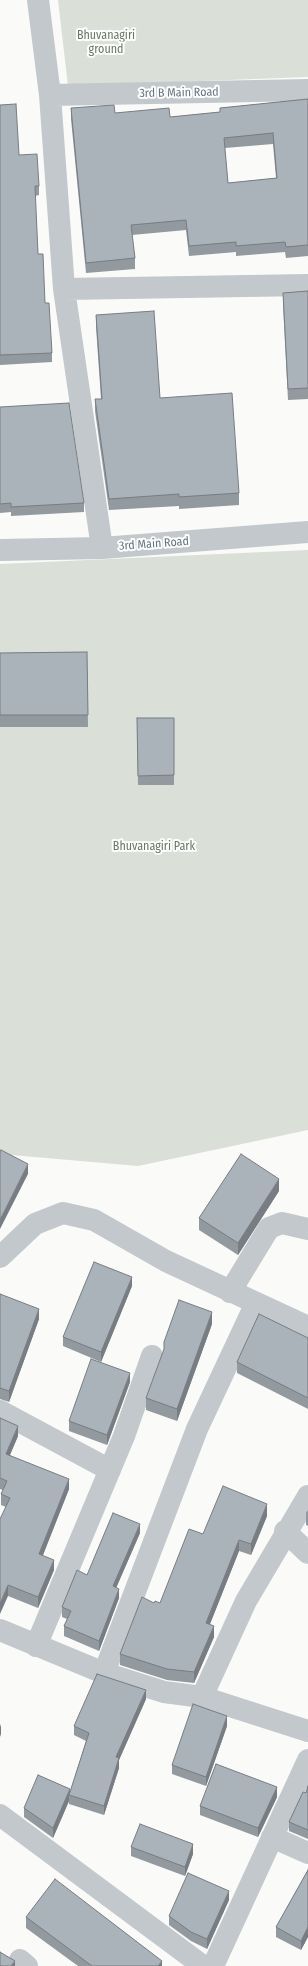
<!DOCTYPE html>
<html>
<head>
<meta charset="utf-8">
<style>
  body { margin:0 }
  canvas { display:block; background:#fafaf8 }
</style>
</head>
<body>
<canvas width="308" height="1966"></canvas>
<script>
const ctx = document.querySelector('canvas').getContext('2d');
ctx.lineJoin = 'round';
function fill(path, color) { ctx.fillStyle = color; ctx.fill(path, 'evenodd'); }
const toPath = rows => new Path2D(rows.map(r => 'M' + r).join(''));
function stroke(path, color, width, dash) { ctx.strokeStyle = color; ctx.lineWidth = width; ctx.lineCap = dash ? 'butt' : 'round'; ctx.setLineDash(dash || []); ctx.stroke(path); }
function drawText(font, color, halo, rows, align = 'center') {
  ctx.font = font + ' "Fira Sans Condensed",sans-serif'; ctx.lineWidth = 4; ctx.setLineDash([]); ctx.textBaseline = 'middle'; ctx.strokeStyle = halo; ctx.fillStyle = color; for (const [text, x, y, turn = 0] of rows) {
    ctx.save(); ctx.translate(x, y); ctx.rotate((+turn || 0) * Math.PI / 180); ctx.textAlign = isNaN(turn) ? turn : align; if (halo) ctx.strokeText(text, 0, 0); ctx.fillText(text, 0, 0); ctx.restore();
  }
}
const green = toPath([
  [58,0,308,0,308,77,68,86],
  [308,550,308,1130,138,1166,0,1154,0,564]
]);
const street = toPath([
  [38,0,50,95,64,289,102,548],
  [50,95,308,90],
  [64,289,308,285],
  [0,550,102,548,308,532],
  [0,1257,35,1224,63,1213,94,1220,166,1261,308,1327],
  [230,1292,269,1228,282,1223,308,1229],
  [0,1411,110,1470],
  [285,1531,308,1553],
  [0,1630,104,1673,164,1692,202,1697,308,1731],
  [36,1646,124,1436,152,1356],
  [104,1673,197,1429,256,1303],
  [202,1697,246,1601,308,1496],
  [0,1815,203,1966],
  [272,1837,308,1853],
  [20,1960,27,1966],
  [213,1966,308,1760]
]);
const wall = toPath([
  [308,99,308,256,286,258,285,252,236,256,236,252,189,256,186,230,132,235,135,258,135,269,86,273,71,119,71,108,115,113,170,117,220,112,220,108],
  [273,144,276,178,228,183,225,148],
  [0,105,19,155,39,186,39,195,35,196,38,254,52,353,52,362,0,365],
  [308,291,308,399,288,400,283,304,283,293],
  [96,315,160,398,239,493,239,505,179,509,179,506,109,510,95,411,95,399,101,399,96,327],
  [0,407,84,503,84,512,11,516,11,512,0,513],
  [87,652,88,727,0,727,0,653],
  [137,718,174,718,174,785,138,785],
  [279,1191,238,1255,199,1230,199,1218],
  [132,1286,101,1362,63,1346,63,1337],
  [0,1294,39,1319,9,1402,0,1399],
  [212,1324,177,1421,146,1410,146,1398],
  [308,1338,308,1409,237,1373,237,1362],
  [130,1382,107,1445,69,1431,69,1421],
  [0,1415,0,1418,18,1436,10,1455,69,1489,43,1555,54,1570,38,1608,8,1596,6,1507,1,1505,1,1494,3,1490,0,1489],
  [308,1510,308,1526,306,1525,306,1513],
  [267,1516,251,1555,239,1551,210,1624,214,1637,194,1683,167,1680,120,1665,120,1654,154,1603,160,1603],
  [140,1533,116,1588,119,1598,99,1651,64,1636,64,1626,67,1619,62,1617,62,1607,87,1575],
  [146,1699,119,1760,119,1768,104,1815,69,1804,69,1801,53,1838,24,1817,24,1808,70,1792,86,1741,74,1735,74,1726],
  [227,1726,206,1786,172,1774,172,1765],
  [308,1786,308,1839,289,1831,289,1822,306,1793],
  [277,1797,258,1837,200,1815,200,1806],
  [131,1847,193,1854,185,1876,131,1856],
  [308,1870,308,1937,301,1950,276,1937,276,1927],
  [229,1900,207,1949,191,1941,169,1925,169,1916],
  [26,1917,162,1966,78,1966,26,1928]
]);
const shadedWall = toPath([
  [28,1164,28,1174,0,1229,0,1220],
  [279,1179,279,1191,238,1255,238,1243],
  [132,1277,132,1286,101,1362,101,1352],
  [39,1309,39,1319,9,1402,9,1391],
  [212,1312,212,1324,177,1421,177,1409],
  [130,1373,130,1382,107,1445,107,1435],
  [18,1426,18,1436,6,1464,6,1454],
  [69,1479,69,1489,39,1565,39,1554],
  [267,1504,267,1516,251,1555,251,1544],
  [140,1524,140,1533,113,1595,113,1586],
  [239,1540,239,1551,206,1634,206,1623],
  [54,1560,54,1570,38,1608,38,1597],
  [8,1585,8,1596,0,1614,0,1604],
  [119,1589,119,1598,99,1651,99,1641],
  [214,1626,214,1637,194,1683,194,1672],
  [146,1690,146,1699,119,1760,119,1768,104,1815,104,1806,116,1757],
  [227,1716,227,1726,206,1786,206,1777],
  [1,1724,1,1734,0,1737,0,1727],
  [277,1787,277,1797,258,1837,258,1828],
  [70,1789,70,1795,69,1795,69,1801,53,1838,53,1828],
  [193,1844,193,1854,185,1876,185,1867],
  [229,1891,229,1900,207,1949,207,1939],
  [308,1927,308,1937,301,1950,301,1941],
  [15,1961,15,1966,11,1966],
  [162,1961,162,1966,158,1966]
]);
const building = toPath([
  [308,99,308,245,286,247,285,242,236,246,236,242,189,246,186,220,131,225,135,258,86,263,71,108,114,105,115,113,169,108,170,117,220,112,220,108,308,99],
  [273,133,277,178,228,183,224,138,273,133],
  [16,104,19,155,37,154,39,186,35,186,38,254,43,254,45,303,49,303,52,353,0,355,0,105,16,104],
  [308,291,308,388,288,389,283,293,308,291],
  [154,311,160,398,232,393,239,493,179,497,179,494,109,499,95,399,102,399,96,315,154,311],
  [69,403,84,503,11,507,11,503,0,504,0,407,69,403],
  [87,652,88,715,0,715,0,653,87,652],
  [137,718,174,718,174,775,138,776,137,718],
  [1,1150,28,1164,0,1220,0,1152,1,1150],
  [241,1154,279,1179,238,1243,199,1218,241,1154],
  [94,1262,132,1277,101,1352,63,1337,94,1262],
  [0,1294,39,1309,9,1391,0,1388,0,1294],
  [179,1300,212,1312,177,1409,146,1398,164,1349,164,1342,179,1300],
  [259,1314,308,1338,308,1398,237,1362,259,1314],
  [91,1359,130,1373,107,1435,69,1421,91,1359],
  [0,1418,18,1426,6,1454,69,1479,39,1554,54,1560,38,1597,8,1585,0,1604,0,1519,10,1498,1,1494,7,1481,0,1478,0,1418],
  [223,1486,267,1504,251,1544,239,1540,206,1623,214,1626,194,1672,167,1669,120,1654,142,1597,154,1603,155,1601,160,1603,189,1529,203,1534,223,1486],
  [113,1513,140,1524,113,1586,119,1589,99,1641,64,1626,71,1611,62,1607,77,1570,87,1575,113,1513],
  [97,1674,146,1690,116,1757,119,1758,104,1806,69,1795,89,1733,74,1726,97,1674],
  [193,1704,227,1716,206,1777,172,1765,193,1704],
  [216,1764,277,1787,258,1828,200,1806,216,1764],
  [38,1775,70,1789,53,1828,24,1808,38,1775],
  [308,1786,308,1830,289,1822,303,1792,306,1793,308,1786],
  [140,1824,193,1844,185,1867,131,1847,140,1824],
  [308,1870,308,1927,301,1941,276,1927,308,1870],
  [188,1873,229,1891,207,1939,191,1932,169,1916,188,1873],
  [55,1879,162,1961,158,1966,92,1966,26,1917,55,1879],
  [0,1952,15,1961,11,1966,0,1966,0,1952]
]);
const parkNames = [
  ["Bhuvanagiri",106,36],
  ["ground",106,50],
  ["Bhuvanagiri Park",154,847]
];
const streetNames = [
  ["3rd B Main Road",179,93,-1],
  ["3rd Main Road",154,544,-4]
];
fill(green, '#dadfd7');
stroke(street, '#c3c8cc', 22);
fill(wall, '#929a9f');
fill(shadedWall, '#777d82');
fill(building, '#aab3b9');
stroke(building, '#777d82', 1);
drawText('12px', '#687a64', '#fff', parkNames);
drawText('12px', '#657683', '#fff', streetNames);
</script>
</body>
</html>
